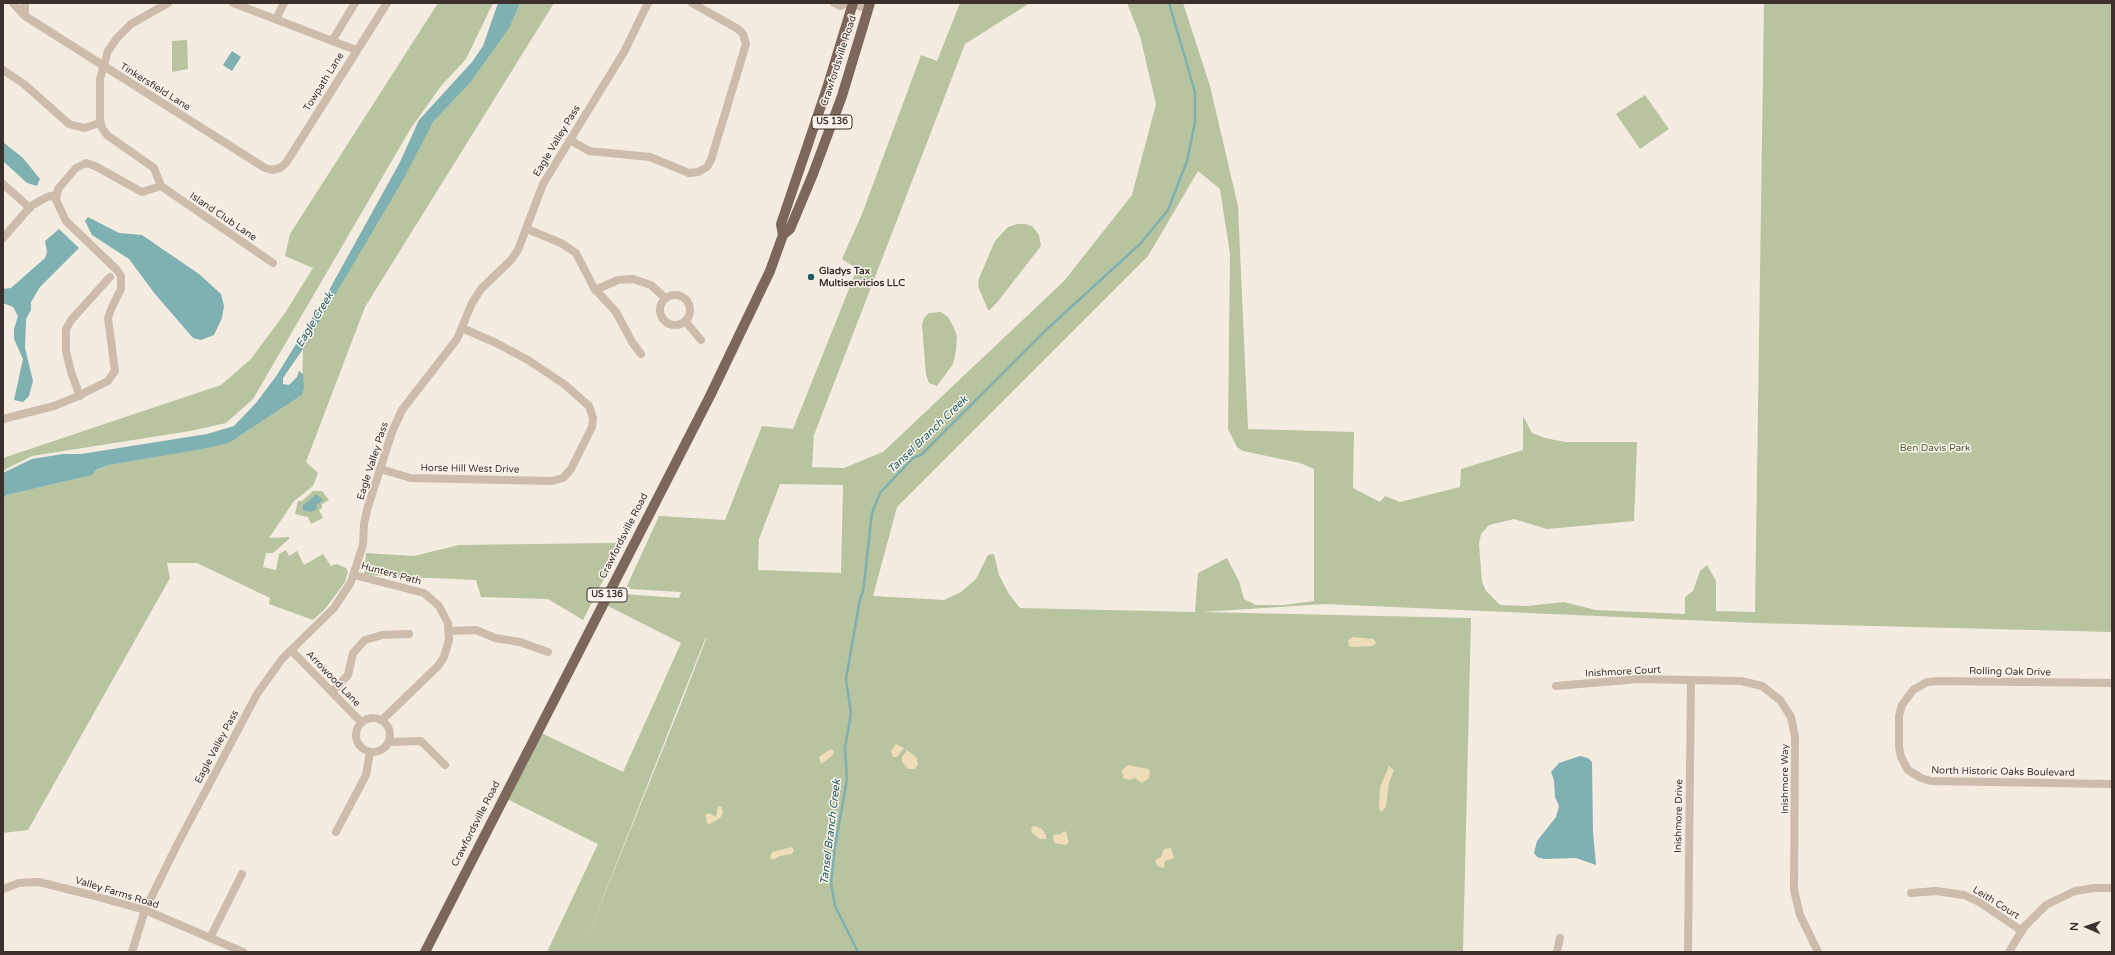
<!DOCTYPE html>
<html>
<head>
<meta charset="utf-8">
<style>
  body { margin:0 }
  #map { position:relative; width:2115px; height:955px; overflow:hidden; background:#f4ebe1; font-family:"Varela Round",sans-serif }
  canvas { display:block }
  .frame { position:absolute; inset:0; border:4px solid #3b302b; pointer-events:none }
  .north { position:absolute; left:2067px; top:907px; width:40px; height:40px; -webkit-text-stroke:3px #fbf5ee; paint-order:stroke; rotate:272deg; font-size:11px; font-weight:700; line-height:16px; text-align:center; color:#3b302b }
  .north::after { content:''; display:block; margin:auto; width:14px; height:18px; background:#3b302b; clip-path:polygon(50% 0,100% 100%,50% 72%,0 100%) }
</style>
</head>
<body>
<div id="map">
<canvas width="2115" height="955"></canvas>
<div class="frame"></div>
<div class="north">N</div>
</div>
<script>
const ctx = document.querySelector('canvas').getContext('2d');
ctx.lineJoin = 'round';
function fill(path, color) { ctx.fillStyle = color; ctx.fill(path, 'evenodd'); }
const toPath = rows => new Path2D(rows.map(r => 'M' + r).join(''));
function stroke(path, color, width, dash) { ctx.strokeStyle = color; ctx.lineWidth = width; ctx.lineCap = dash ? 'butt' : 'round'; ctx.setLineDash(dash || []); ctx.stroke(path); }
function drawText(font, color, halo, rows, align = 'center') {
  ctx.font = font + ' "Varela Round",sans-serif'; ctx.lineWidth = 3; ctx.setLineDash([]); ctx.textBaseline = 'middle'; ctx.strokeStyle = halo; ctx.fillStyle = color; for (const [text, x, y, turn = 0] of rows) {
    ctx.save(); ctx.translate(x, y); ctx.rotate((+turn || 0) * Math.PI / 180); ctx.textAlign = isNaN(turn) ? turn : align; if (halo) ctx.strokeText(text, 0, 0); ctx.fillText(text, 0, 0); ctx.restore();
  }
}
const green = toPath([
  [438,3,493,3,466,59,441,86,411,128,253,399,226,423,190,431,32,456,6,469,3,472,3,458,221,385,251,359,285,313,313,268,285,256,290,234],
  [520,3,554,3,365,307,306,462,318,473,313,486,294,501,269,538,289,537,289,539,273,553,266,553,263,567,276,570,279,554,286,550,289,556,297,551,304,565,323,554,331,566,337,564,346,568,348,572,345,582,325,609,313,620,269,604,270,598,197,563,167,563,170,578,28,830,3,833,3,499,7,495,91,475,95,471,109,465,229,443,302,395,303,349,433,122,470,83,511,22],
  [960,3,1030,3,965,44,814,435,812,467,844,468,883,452,1064,281,1132,195,1156,104,1140,36,1127,3,1183,3,1210,86,1238,206,1248,429,1354,432,1353,488,1380,502,1385,496,1400,502,1460,487,1461,469,1523,450,1523,416,1532,433,1545,438,1565,442,1637,442,1634,521,1547,529,1514,519,1489,525,1481,534,1479,544,1482,582,1486,591,1500,605,1527,606,1564,602,1596,610,1685,614,1685,597,1693,591,1700,571,1707,565,1716,581,1716,611,1755,612,1764,3,2112,3,2112,632,1755,623,1325,604,1202,612,1471,618,1463,952,547,952,598,844,505,798,539,732,623,772,681,643,604,604,609,593,679,598,681,592,631,589,627,586,659,516,725,520,762,426,793,429,857,269,842,259,862,214,921,55,937,61],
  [1198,171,1220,189,1230,254,1228,429,1237,447,1243,451,1300,463,1314,469,1314,601,1283,605,1256,605,1244,599,1239,581,1227,558,1198,573,1195,612,1020,608,1009,594,999,575,994,554,988,555,976,579,961,592,944,600,873,596,897,507,1148,256],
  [780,484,843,485,841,573,758,570,759,539],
  [706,639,681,704,583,948,705,639],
  [187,40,188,69,172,72,172,41],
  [1645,95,1669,129,1640,149,1616,114],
  [1017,224,1025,224,1032,226,1039,235,1041,246,999,300,990,310,988,310,978,286,979,278,995,241,1008,227],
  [941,312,948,317,953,326,957,336,956,351,953,364,937,386,929,383,926,375,922,325,924,318,929,313],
  [313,491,322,491,329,500,322,504,322,508,319,510,323,518,311,524,308,517,295,514,298,501,302,501],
  [309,501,319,503,316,507,309,512,302,510,303,504],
  [608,543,622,543,583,620,548,599,481,597,476,580,364,575,366,553,414,556,459,545]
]);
const sand = toPath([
  [1352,637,1374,639,1376,643,1373,646,1351,647,1349,646,1348,641],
  [896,744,904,748,897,757,893,757,891,751],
  [831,749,834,751,833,755,821,764,819,757],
  [907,750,917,758,918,765,915,769,908,769,902,762,902,757],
  [1128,765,1148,769,1150,771,1149,778,1142,783,1135,778,1130,780,1123,778,1122,770],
  [1389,766,1394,770,1389,783,1386,807,1381,812,1379,809,1380,787],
  [718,806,722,807,723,813,720,818,708,825,705,815,709,813,716,817],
  [1034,826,1041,828,1046,835,1046,839,1040,839,1032,833,1031,828],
  [1066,831,1069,843,1065,845,1054,843,1053,835,1060,834],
  [792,847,794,850,792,854,780,856,773,860,770,858,772,852],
  [1171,848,1174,858,1165,861,1164,868,1157,866,1155,860,1161,857,1164,849]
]);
const water = toPath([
  [498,3,520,3,509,28,470,83,433,122,403,180,303,349,283,378,283,384,289,385,297,377,299,371,303,374,304,388,302,395,229,443,202,449,109,465,96,470,92,475,7,495,3,498,3,473,32,459,63,454,81,454,207,434,234,426,256,403,277,375,328,292,400,162,419,120,472,62,483,46],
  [232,51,241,57,232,71,223,65],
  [3,142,23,158,40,179,37,186,27,183,3,161],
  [88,217,119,233,142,235,199,274,221,294,224,306,222,318,214,335,201,340,193,338,155,294,129,259,92,235,85,221],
  [59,229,79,248,40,287,31,302,31,310,26,319,25,348,33,381,29,396,23,402,14,400,23,359,14,339,14,329,18,316,13,307,3,303,3,289,11,288,45,258,47,252,45,241],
  [316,494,323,500,317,505,316,510,309,512,302,510,303,504,309,501],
  [1580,756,1588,758,1592,762,1593,832,1596,865,1576,858,1544,859,1537,857,1534,853,1537,841,1556,817,1559,806,1555,797,1554,780,1551,772,1559,763]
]);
const stream = toPath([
  [858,952,835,906,831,883,835,847,847,779,845,748,851,713,846,679,860,599,863,592,872,513,880,493,913,458,921,455,1046,330,1140,244,1168,210,1187,161,1195,122,1195,92,1169,3]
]);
const street = toPath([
  [13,3,25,16,265,168,272,170,280,168,286,163,387,3],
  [233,3,356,50],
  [834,3,840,6,847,3],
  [849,3,868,9],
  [25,16,25,3],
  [276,19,284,3],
  [332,41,355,3],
  [3,70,24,84,69,124,84,128,100,123],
  [570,140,589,151,650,157,689,173,698,172,707,167,711,160,746,44,743,34,738,29,692,3],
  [3,184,30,208],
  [161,186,154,168,107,135,102,128,100,119,100,79,108,51,117,38,131,24,168,3],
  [161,186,273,263],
  [527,229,561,243,576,253,594,288,616,312,632,342,641,354],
  [3,238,31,206,47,197,56,195],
  [595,290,618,280,633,279,651,285,665,298],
  '660 310a15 15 0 1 1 30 0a15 15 0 1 1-30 0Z',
  [685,321,701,340],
  [80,396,71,372,66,351,66,329,72,319,110,277],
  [3,419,54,406,76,397,108,381,115,371,108,318,112,307,121,289,121,276,117,270,66,221,56,200,58,189,76,168,86,163,95,166,142,192,161,186],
  [380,469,411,478,552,481,563,478,571,469,592,427,593,418,589,406,564,384,528,360,496,343,462,328],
  [354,575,424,593,439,606,448,623,449,640,444,657,438,666,382,720],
  [449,631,476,630,495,638,520,642,548,652],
  [291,650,361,722],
  [2112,683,1939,681,1927,682,1913,690,1902,705,1899,716,1899,747,1901,757,1908,770,1921,778,1931,781,2112,784],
  [1556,686,1639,679,1741,681,1762,686,1780,700,1791,717,1795,737,1794,890,1800,915,1818,952],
  [332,692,348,675,353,653,365,640,382,635,409,634],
  '356 735a17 17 0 1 1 34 0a17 17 0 1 1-34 0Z',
  [389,742,421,741,445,765],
  [336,832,366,775,370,752],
  [3,889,19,883,39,882,91,895,145,910,243,952],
  [1911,893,1936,891,1964,895,1979,902,2022,931],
  [210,938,242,874],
  [132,952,145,910,177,845,257,694,282,659,334,608,351,582,363,545,364,524,367,510,392,432,402,410,457,339,472,303,481,289,511,260,518,250,543,184,624,52,648,3],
  [1557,952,1560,938],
  [1688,952,1691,680],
  [2009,952,2024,927,2046,905,2075,891,2095,888,2112,888]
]);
const primary = toPath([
  [783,235,790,229,813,174,842,96,870,3],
  [425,952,710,396,770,271,783,235,781,224,828,85,853,3]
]);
const markers = [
  [811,277,4,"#1f5a5e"]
];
const shields = [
  [832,122,40],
  [607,595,40]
];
const shieldNames = [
  ["US 136",832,122],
  ["US 136",607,595]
];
const streetNames = [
  ["Crawfordsville Road",839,61,-72],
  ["Towpath Lane",324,82,-58],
  ["Tinkersfield Lane",155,87,32],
  ["Eagle Valley Pass",557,141,-59],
  ["Island Club Lane",223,217,34],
  ["Eagle Valley Pass",373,461,-72],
  ["Horse Hill West Drive",470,469,1],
  ["Crawfordsville Road",624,536,-63],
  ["Hunters Path",391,574,15],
  ["Inishmore Court",1623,672,-3],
  ["Rolling Oak Drive",2010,672,1],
  ["Arrowood Lane",333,679,46],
  ["Eagle Valley Pass",217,747,-62],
  ["North Historic Oaks Boulevard",2003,772,1],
  ["Inishmore Way",1785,779,-90],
  ["Inishmore Drive",1679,816,-89],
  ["Crawfordsville Road",476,824,-63],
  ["Valley Farms Road",117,893,17],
  ["Leith Court",1996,903,32]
];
const poiNames = [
  ["Gladys Tax",819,271],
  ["Multiservicios LLC",819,283]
];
const parkNames = [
  ["Ben Davis Park",1935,448]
];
const waterNames = [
  ["Eagle Creek",315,320,-59],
  ["Tansel Branch Creek",928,435,-44],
  ["Tansel Branch Creek",831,832,-83]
];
fill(green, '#b8c4a0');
fill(sand, '#efdcb8');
fill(water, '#7fb0b2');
stroke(stream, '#7fb0b2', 2.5);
stroke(street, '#cdbbac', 8);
stroke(primary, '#7d675c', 10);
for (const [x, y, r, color] of markers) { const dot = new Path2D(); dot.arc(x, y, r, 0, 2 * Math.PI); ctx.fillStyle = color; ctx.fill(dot); stroke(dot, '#fbf5ee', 1.5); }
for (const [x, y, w] of shields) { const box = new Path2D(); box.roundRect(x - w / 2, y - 7, w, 14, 3); ctx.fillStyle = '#fbf5ee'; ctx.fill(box); stroke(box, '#3b302b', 1); }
drawText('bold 9px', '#3b302b', null, shieldNames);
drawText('10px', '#3b302b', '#fbf5ee', streetNames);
drawText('bold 10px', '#3b302b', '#fbf5ee', poiNames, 'left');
drawText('10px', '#4a5a2e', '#fbf5ee', parkNames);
drawText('italic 11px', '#1f5a5e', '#fbf5ee', waterNames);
</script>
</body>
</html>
